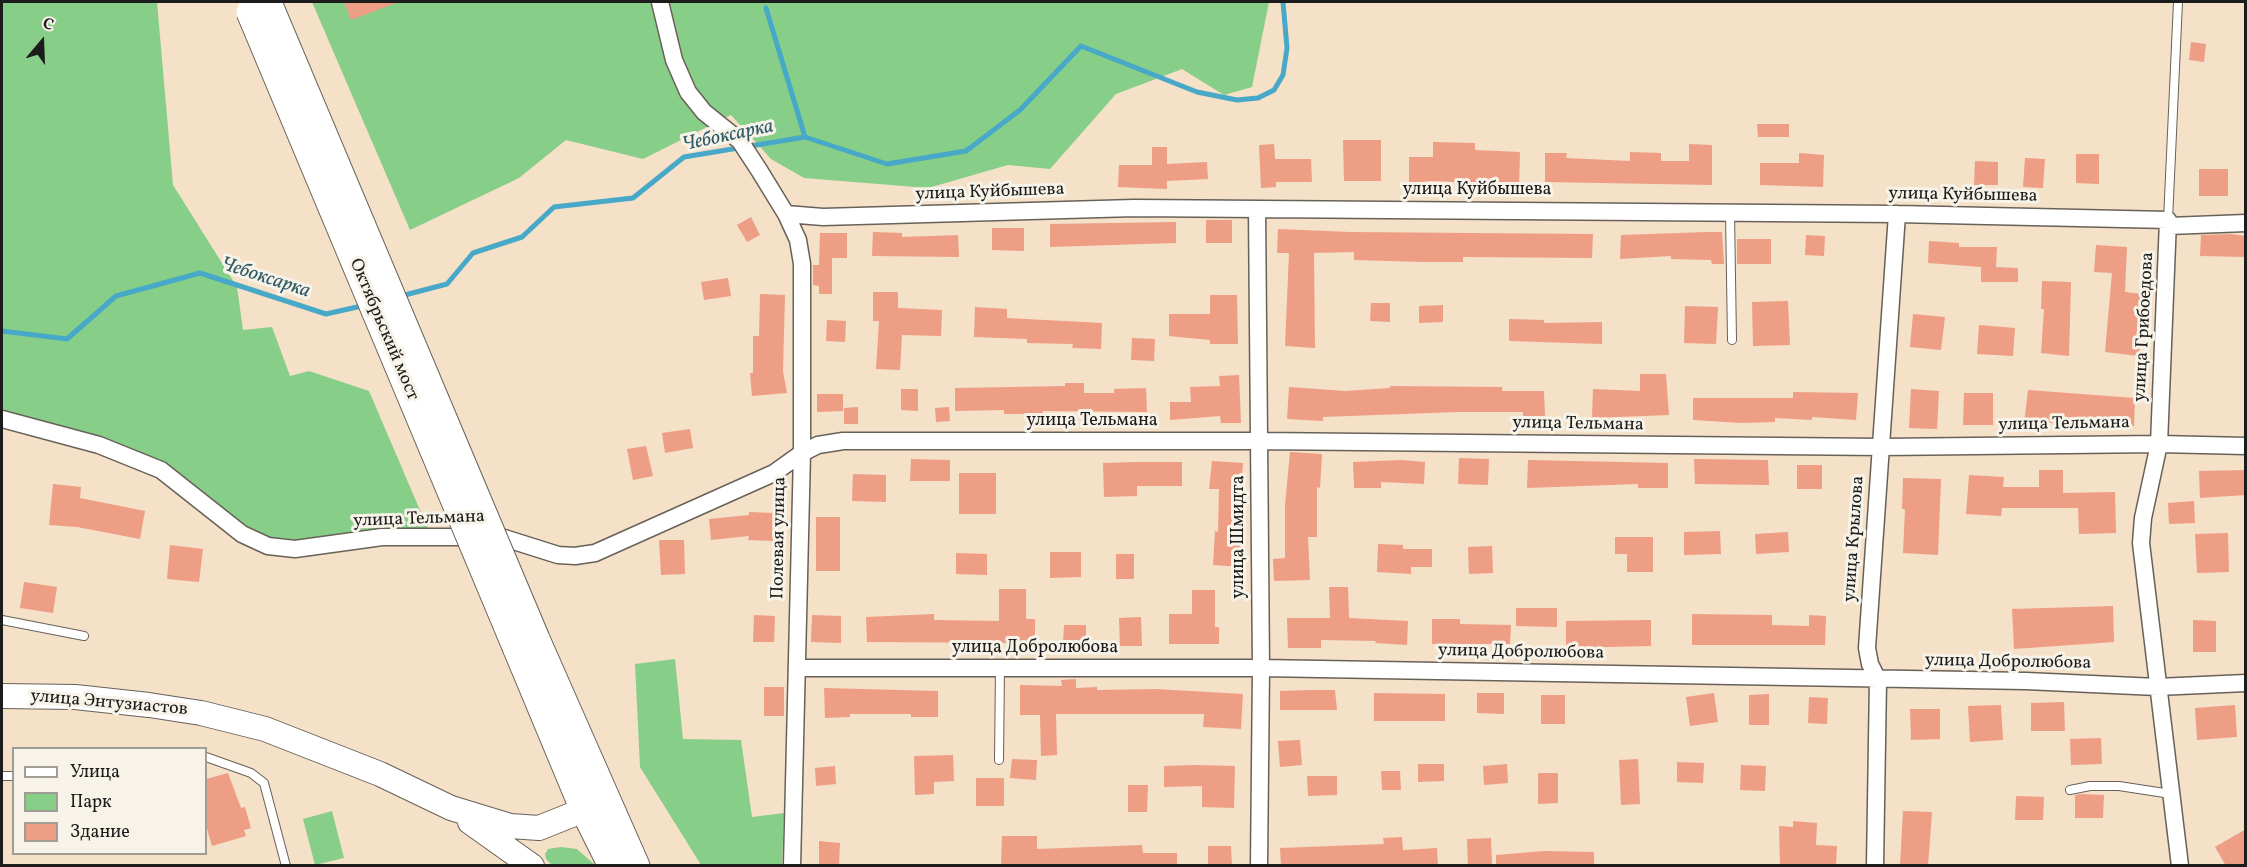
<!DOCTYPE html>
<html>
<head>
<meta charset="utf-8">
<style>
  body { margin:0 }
  #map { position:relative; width:2247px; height:867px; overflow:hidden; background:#f5e0c8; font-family:Vollkorn,serif }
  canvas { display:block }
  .frame { position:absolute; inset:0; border:3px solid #1c1c1c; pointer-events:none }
  .legend { position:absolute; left:12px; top:747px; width:195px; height:108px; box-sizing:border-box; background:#f7f3e8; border:2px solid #9f9d96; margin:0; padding:8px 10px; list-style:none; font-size:18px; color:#1c1c1c }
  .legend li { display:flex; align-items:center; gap:12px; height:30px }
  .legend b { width:30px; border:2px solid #9f9d96 }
  .north { position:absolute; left:12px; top:12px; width:60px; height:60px; -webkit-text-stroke:4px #f7f3e8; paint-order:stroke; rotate:19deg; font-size:16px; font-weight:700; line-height:24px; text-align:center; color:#1c1c1c }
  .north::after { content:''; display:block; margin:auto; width:21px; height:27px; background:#1c1c1c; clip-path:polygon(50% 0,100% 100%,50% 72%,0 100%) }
</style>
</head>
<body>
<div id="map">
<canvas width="2247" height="867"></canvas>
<div class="frame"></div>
<ul class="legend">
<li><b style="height:8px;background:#fff"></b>Улица</li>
<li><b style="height:16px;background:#87ce89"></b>Парк</li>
<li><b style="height:16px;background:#ed9e85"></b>Здание</li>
</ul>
<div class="north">С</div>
</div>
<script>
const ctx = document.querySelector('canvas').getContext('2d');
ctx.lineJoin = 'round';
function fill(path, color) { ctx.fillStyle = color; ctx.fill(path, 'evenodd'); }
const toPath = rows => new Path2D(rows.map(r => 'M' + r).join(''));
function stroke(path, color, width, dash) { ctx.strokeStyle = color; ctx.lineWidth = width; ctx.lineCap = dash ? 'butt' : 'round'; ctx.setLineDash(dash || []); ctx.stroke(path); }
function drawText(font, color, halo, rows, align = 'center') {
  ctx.font = font + ' Vollkorn,serif'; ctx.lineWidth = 6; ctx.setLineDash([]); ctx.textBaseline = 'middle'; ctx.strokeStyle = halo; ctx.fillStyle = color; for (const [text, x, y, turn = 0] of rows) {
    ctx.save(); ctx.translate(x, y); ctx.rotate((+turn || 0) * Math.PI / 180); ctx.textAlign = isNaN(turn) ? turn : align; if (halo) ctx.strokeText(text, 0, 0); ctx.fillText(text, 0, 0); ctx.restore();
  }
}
const green = toPath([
  [2,2,157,2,173,185,237,287,243,330,272,327,290,376,309,371,369,391,431,536,268,546,161,470,2,419],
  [312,2,1269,2,1252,87,1224,95,1182,69,1116,94,1050,169,1008,165,928,188,804,178,771,159,731,115,643,159,566,140,519,178,410,230],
  [675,659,683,739,741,740,752,817,784,813,782,865,701,865,640,767,635,664],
  [332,811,344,858,315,865,303,819],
  [561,847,577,849,595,865,552,865,546,859,545,854,548,849]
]);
const stream = toPath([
  [766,8,805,137],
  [401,296,447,284,473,253,522,237,554,207,633,198,684,157,805,137,887,164,966,151,1020,110,1081,46,1197,92,1237,100,1258,98,1274,90,1283,75,1287,48,1283,2],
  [2,331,67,339,116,296,200,273,326,314,366,305]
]);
const building = toPath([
  [344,2,396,2,396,3,351,20],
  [2191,42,2206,44,2204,62,2189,60],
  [1757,124,1789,124,1789,137,1758,137],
  [1343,140,1381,140,1381,181,1344,181],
  [1433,142,1475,143,1475,150,1520,152,1519,185,1431,181,1409,183,1409,157,1433,157],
  [1274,144,1275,159,1311,159,1312,182,1276,182,1276,187,1261,188,1259,145],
  [1689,144,1712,145,1712,185,1545,182,1545,153,1567,153,1566,158,1630,161,1630,152,1661,153,1661,161,1689,161],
  [1152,147,1167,147,1167,164,1207,162,1208,179,1167,181,1167,189,1118,187,1119,165,1152,165],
  [1799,153,1824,155,1823,187,1760,185,1760,163,1799,163],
  [2076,154,2099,154,2099,184,2076,183],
  [2025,158,2045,159,2043,188,2023,187],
  [1975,161,1998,162,1998,185,1974,185],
  [2199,169,2228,169,2228,196,2199,196],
  [751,217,760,235,747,242,737,225],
  [1206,220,1232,220,1232,243,1206,243],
  [1176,222,1176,243,1050,247,1050,224],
  [992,228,1024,228,1024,251,992,250],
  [1278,229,1350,232,1593,234,1592,258,1463,257,1463,262,1423,262,1354,260,1354,252,1314,253,1315,348,1285,346,1289,253,1277,253],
  [873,232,902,233,902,237,958,235,959,257,872,256],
  [1707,232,1722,232,1724,264,1712,264,1711,260,1671,259,1671,256,1620,259,1621,235],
  [820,233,847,233,847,258,832,258,832,294,819,294,819,286,813,285,813,265,819,265],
  [2231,234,2246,236,2246,257,2200,256,2201,235],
  [1806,235,1825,236,1824,256,1805,255],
  [1737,239,1771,239,1771,264,1737,264],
  [1929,241,1959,243,1959,247,1997,247,1996,267,2018,268,2018,282,1981,282,1981,267,1928,263],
  [2096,245,2127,247,2125,292,2143,294,2139,356,2105,352,2112,273,2094,272],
  [728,278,731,296,704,300,701,282],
  [2042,281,2071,282,2069,356,2041,353,2044,309,2041,309],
  [873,292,898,292,898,308,942,310,941,336,902,335,900,370,876,369,879,321,873,321],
  [760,294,785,295,783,371,787,393,752,396,750,373,753,373,753,336,759,336],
  [1210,295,1237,295,1238,344,1210,344,1210,340,1169,336,1169,314,1210,314],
  [1788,301,1790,345,1753,346,1752,302],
  [1371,303,1390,303,1390,322,1370,321],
  [1443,305,1443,322,1419,323,1419,306],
  [1685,306,1718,307,1716,344,1684,343],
  [975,307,1007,309,1007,318,1102,323,1101,349,1072,348,1073,344,1027,343,1027,339,974,337],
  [1913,314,1945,317,1941,350,1910,347],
  [1509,319,1544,320,1544,323,1602,322,1602,344,1509,341],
  [827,320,846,321,845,342,826,341],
  [1979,325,2015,328,2013,356,1977,354],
  [1132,338,1155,339,1154,361,1131,360],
  [1640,374,1666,374,1669,415,1592,418,1593,389,1640,391],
  [1239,375,1241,423,1221,423,1220,416,1170,420,1170,402,1191,402,1190,387,1220,386,1219,376],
  [1065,383,1084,383,1084,393,1114,393,1114,389,1146,388,1147,412,1043,411,1043,414,1004,414,1004,410,955,411,955,388,1065,386],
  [1390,386,1502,387,1502,391,1544,391,1545,416,1523,416,1523,412,1457,412,1323,417,1323,421,1287,419,1289,387,1345,391,1390,388],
  [901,389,918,389,918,411,901,410],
  [1911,389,1939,391,1937,429,1909,428],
  [2028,390,2135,398,2134,426,2049,423,2049,427,2024,424],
  [1793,392,1858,393,1856,420,1812,417,1812,420,1775,418,1775,422,1741,423,1693,420,1693,398,1793,398],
  [1964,393,1993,393,1993,425,1963,425],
  [817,394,843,394,843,411,817,412],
  [858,407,858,424,844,424,844,408],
  [949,407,950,421,936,422,935,408],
  [690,429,693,448,665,453,662,433],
  [646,446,653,476,633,480,627,449],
  [1290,452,1322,454,1320,488,1317,487,1317,537,1308,537,1310,580,1274,581,1273,559,1285,558,1285,505],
  [1459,458,1489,459,1488,485,1458,484],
  [911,459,950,460,950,481,910,481],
  [1694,459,1768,460,1769,485,1695,484],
  [1401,460,1425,462,1424,484,1381,482,1381,488,1354,488,1353,462],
  [1528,460,1668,463,1668,488,1638,488,1638,484,1527,488],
  [1212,461,1243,463,1241,491,1232,490,1232,533,1243,533,1241,567,1213,565,1215,531,1218,532,1219,489,1209,489],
  [1136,462,1182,462,1182,486,1137,486,1137,496,1104,497,1103,463],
  [1797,465,1822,465,1822,489,1797,489],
  [2039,470,2063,470,2063,493,2115,492,2116,533,2079,534,2078,508,2002,508,2001,516,1966,514,1969,475,2004,477,2003,487,2039,487],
  [2246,470,2246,495,2200,498,2199,471],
  [959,473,996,473,996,514,959,514],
  [853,474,886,475,886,502,852,501],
  [1903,478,1941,479,1938,555,1903,553,1905,509,1902,509],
  [53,484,81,487,80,498,145,511,140,539,77,527,49,525],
  [2194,501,2195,523,2169,524,2168,503],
  [749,512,774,513,773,541,748,540,749,536,711,540,709,519,749,515],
  [816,517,840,517,840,571,816,571],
  [1720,531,1721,554,1684,555,1684,532],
  [1788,532,1789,552,1756,554,1755,534],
  [2228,533,2229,572,2197,573,2195,534],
  [1615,537,1653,537,1653,572,1627,572,1627,554,1615,554],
  [659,540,684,540,685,574,661,575],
  [1378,544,1403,545,1403,549,1432,549,1432,567,1411,567,1411,574,1377,572],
  [170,545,203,549,199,582,167,579],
  [1492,546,1493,573,1469,574,1468,547],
  [1050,552,1081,552,1081,577,1050,578],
  [956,553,987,554,987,575,956,574],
  [1116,554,1134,554,1134,579,1116,579],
  [24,582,57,587,53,613,20,608],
  [1329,587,1348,587,1349,618,1408,621,1407,645,1375,643,1376,641,1321,640,1321,648,1288,648,1287,618,1330,618],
  [999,589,1026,589,1026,619,1035,619,1035,643,867,642,866,617,934,614,934,620,999,621],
  [1192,590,1215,590,1215,627,1219,627,1219,644,1169,644,1169,614,1192,614],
  [2113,606,2114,642,2014,649,2012,609],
  [1516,608,1557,608,1557,627,1516,626],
  [1692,614,1772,615,1772,625,1809,626,1809,615,1826,616,1825,645,1692,645],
  [754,615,775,616,774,642,753,642],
  [812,615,841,616,841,643,811,642],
  [1141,617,1142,646,1120,646,1119,618],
  [1432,619,1460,619,1460,624,1511,625,1510,644,1432,644],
  [1651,620,1651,646,1566,648,1566,621],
  [2193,620,2216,621,2216,652,2193,652],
  [1064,625,1086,625,1086,644,1063,643],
  [1076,679,1076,688,1097,687,1097,690,1156,689,1243,694,1241,729,1203,727,1204,714,1056,714,1057,755,1041,756,1040,715,1020,715,1020,685,1062,686,1061,680],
  [764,687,784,687,784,716,764,716],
  [824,688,938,691,938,717,911,717,911,714,850,714,850,717,825,718],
  [1310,690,1335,690,1337,710,1280,710,1280,691],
  [1374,693,1445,694,1445,721,1374,721],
  [1477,693,1504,693,1504,714,1477,713],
  [1714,693,1718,722,1690,726,1686,697],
  [1769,694,1769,725,1749,725,1749,695],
  [1541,695,1565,695,1565,724,1541,724],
  [1809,697,1828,698,1827,724,1808,723],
  [2064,702,2065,731,2031,731,2031,703],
  [2001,705,2003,740,1970,742,1968,706],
  [2235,705,2237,737,2197,740,2195,708],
  [1910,709,1940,709,1940,739,1911,740],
  [2101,738,2102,764,2071,765,2070,739],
  [1300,740,1302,765,1280,767,1278,741],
  [953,755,954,781,934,782,934,794,915,795,914,756],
  [1012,759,1037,760,1036,780,1010,778],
  [1638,759,1640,804,1621,805,1619,760],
  [1677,762,1704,763,1703,783,1677,782],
  [1418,764,1444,764,1444,781,1418,782],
  [1507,764,1508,783,1484,785,1483,766],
  [1194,765,1235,766,1234,808,1202,807,1202,786,1164,787,1164,766],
  [1741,765,1766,766,1765,791,1740,790],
  [835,766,836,784,816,786,815,768],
  [1381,771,1400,771,1401,790,1382,790],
  [228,773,241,808,245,807,251,828,244,830,246,836,212,846,206,825,206,779],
  [1538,773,1558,773,1558,803,1538,804],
  [1307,776,1337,776,1337,795,1308,796],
  [976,778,1004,778,1004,806,976,806],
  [1128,785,1148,785,1147,812,1128,812],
  [2082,794,2104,795,2103,818,2075,818,2075,795],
  [2016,796,2044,797,2043,820,2015,820],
  [1903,811,1932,812,1928,866,1900,866],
  [1793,821,1817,823,1816,845,1837,846,1836,866,1780,866,1779,826,1793,827],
  [2246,829,2246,866,2226,866,2215,847],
  [1002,836,1037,836,1037,849,1142,845,1143,853,1177,853,1177,866,1001,865],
  [1402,837,1403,850,1437,848,1438,866,1281,866,1280,848,1384,844,1383,838],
  [1491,838,1492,866,1468,866,1467,839],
  [819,841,840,843,839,866,819,866],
  [1208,846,1231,846,1232,866,1208,866],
  [1544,851,1594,852,1594,866,1496,866,1496,855]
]);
const lane = toPath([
  [1730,213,1732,340],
  [2168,220,2178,2],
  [2,620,84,636],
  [206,757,251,773,264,783,286,866],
  [999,760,1000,668],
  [2,776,14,776],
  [2070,790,2090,786,2119,786,2171,794]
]);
const street = toPath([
  [660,2,674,60,688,92,704,112,740,141,759,170,786,214,798,240,802,264,802,453,792,866],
  [1257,209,1261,668,1259,866],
  [786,214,823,217,1134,208,1897,214,2168,220,2159,444,2143,518,2141,543,2180,866],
  [2169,226,2246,223],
  [2,419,99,445,161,470,242,534,268,546,295,549,382,537,501,537,558,555,575,556,595,553,774,473,802,453,818,445,843,441,1259,441,1882,447,2159,444,2246,446],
  [797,668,1261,668,2026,681,2157,687,2246,683],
  [1875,866,1878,680,1870,664,1867,648,1897,214]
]);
const secondary = toPath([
  [2,696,75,697,149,705,201,713,265,729,380,774,451,808,510,826,539,828,584,810],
  [470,822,532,866]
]);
const primary = toPath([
  [536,639,636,866],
  [516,647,584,810,612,866]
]);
const primaryBridge = toPath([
  [269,5,536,639],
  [250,12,516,647]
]);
const streetNames = [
  ["улица Куйбышева",1477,191],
  ["улица Куйбышева",990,193,-2],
  ["улица Куйбышева",1963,196,1],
  ["улица Грибоедова",2145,327,-87],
  ["Октябрьский мост",383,330,67],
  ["улица Тельмана",1092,422],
  ["улица Тельмана",1578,425,1],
  ["улица Тельмана",2064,425,-1],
  ["улица Тельмана",419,520,-2],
  ["улица Шмидта",1240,537,-90],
  ["Полевая улица",780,538,-89],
  ["улица Крылова",1855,539,-86],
  ["улица Добролюбова",1035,649],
  ["улица Добролюбова",1521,653,1],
  ["улица Добролюбова",2008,663,1],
  ["улица Энтузиастов",109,704,5]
];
const waterNames = [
  ["Чебоксарка",728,137,-12],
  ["Чебоксарка",265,279,18]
];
fill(green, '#87ce89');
stroke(stream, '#48a8c7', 5);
fill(building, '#ed9e85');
stroke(lane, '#686158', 10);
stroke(street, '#686158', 19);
stroke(secondary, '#686158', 26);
stroke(primary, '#686158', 29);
stroke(lane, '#fff', 8);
stroke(street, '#fff', 16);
stroke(secondary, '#fff', 24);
stroke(primary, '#fff', 27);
stroke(primaryBridge, '#686158', 29, []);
stroke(primaryBridge, '#fff', 27);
drawText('18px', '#1c1c1c', '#f7f3e8', streetNames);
drawText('italic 20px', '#305b69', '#f7f3e8', waterNames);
</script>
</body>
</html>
